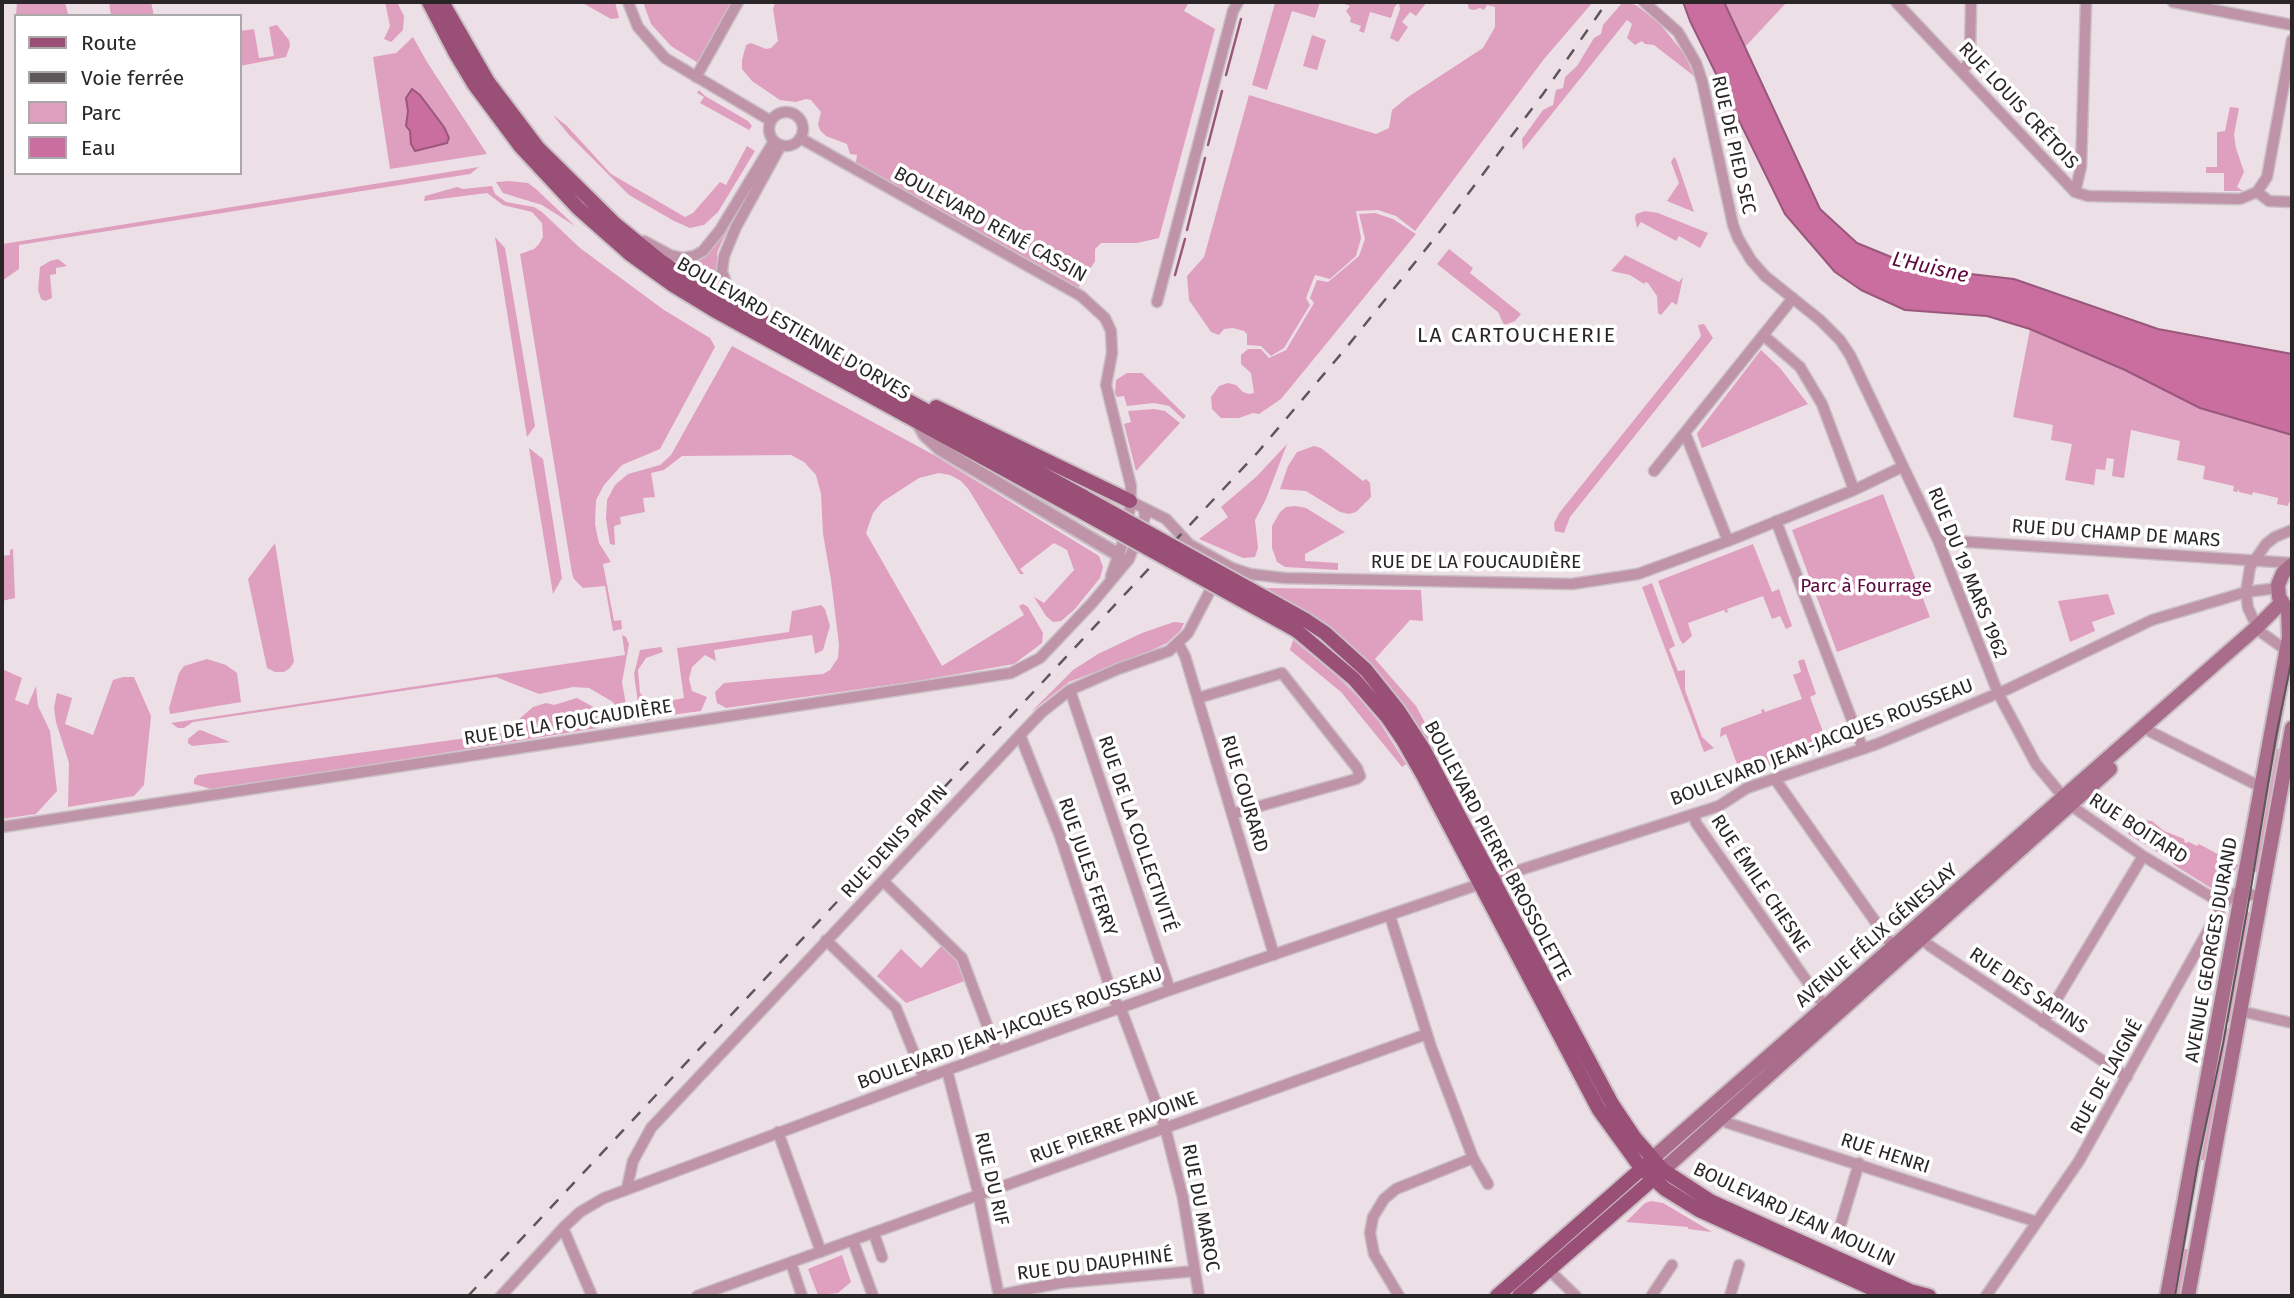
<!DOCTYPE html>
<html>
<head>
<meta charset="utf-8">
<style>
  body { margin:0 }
  #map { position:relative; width:2294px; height:1298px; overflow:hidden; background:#ece0e6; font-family:"Fira Sans",sans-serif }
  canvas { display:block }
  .frame { position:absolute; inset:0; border:4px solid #2a2628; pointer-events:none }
  .legend { position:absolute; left:14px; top:14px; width:228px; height:161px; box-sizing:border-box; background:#fff; border:2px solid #aaa8a9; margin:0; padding:9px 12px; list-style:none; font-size:21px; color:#2a2628 }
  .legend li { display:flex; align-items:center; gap:14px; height:35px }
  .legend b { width:35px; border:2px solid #aaa8a9 }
</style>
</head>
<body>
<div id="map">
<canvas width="2294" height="1298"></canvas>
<div class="frame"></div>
<ul class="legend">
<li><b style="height:9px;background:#994f76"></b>Route</li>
<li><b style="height:9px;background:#5d575a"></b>Voie ferrée</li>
<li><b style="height:19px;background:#df9fbf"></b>Parc</li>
<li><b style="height:19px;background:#c96e9e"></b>Eau</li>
</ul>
</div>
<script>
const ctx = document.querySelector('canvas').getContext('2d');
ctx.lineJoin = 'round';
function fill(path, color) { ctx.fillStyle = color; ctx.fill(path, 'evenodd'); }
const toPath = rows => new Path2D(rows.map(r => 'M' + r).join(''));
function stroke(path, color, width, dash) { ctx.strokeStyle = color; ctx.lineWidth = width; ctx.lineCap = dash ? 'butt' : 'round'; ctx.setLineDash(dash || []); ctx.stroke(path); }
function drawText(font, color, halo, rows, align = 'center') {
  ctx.font = font + ' "Fira Sans",sans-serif'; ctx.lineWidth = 7; ctx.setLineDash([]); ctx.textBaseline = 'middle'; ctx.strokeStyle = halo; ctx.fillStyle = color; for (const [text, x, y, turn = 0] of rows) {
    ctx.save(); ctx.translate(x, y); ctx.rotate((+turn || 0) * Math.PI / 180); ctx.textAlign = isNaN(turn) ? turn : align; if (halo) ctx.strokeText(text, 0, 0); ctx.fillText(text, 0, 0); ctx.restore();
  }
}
const green = toPath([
  [17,2,65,2,68,14,16,16],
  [109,2,151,2,154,16,111,16],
  [385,2,397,2,404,16,403,30,391,42,384,39,390,26],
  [581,2,615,2,619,18,611,19],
  [643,2,738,2,703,66,671,46,651,24],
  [775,2,1189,2,1184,11,1215,29,1159,238,1137,243,1101,243,1095,249,1095,261,1077,290,852,163,856,162,857,155,850,154,847,144,826,136,820,130,818,124,821,112,811,100,806,99,796,102,780,100,752,81,742,69,742,60,746,45,751,43,766,49,771,48,778,41,773,9],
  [1320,2,1315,18,1292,11,1267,90,1252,85,1275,3],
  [1339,2,1427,2,1416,16,1410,12,1402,22,1408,27,1398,42,1390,38,1400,9,1399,3,1395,6,1391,18,1370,12,1364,33,1359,31,1361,26,1350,22,1351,18,1346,11,1350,6],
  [1467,2,1593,2,1544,59,1415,231,1396,216,1378,210,1356,211,1361,238,1356,256,1330,279,1315,275,1306,298,1310,305,1284,348,1271,356,1261,346,1247,345,1247,334,1244,331,1233,328,1224,329,1219,335,1211,332,1189,300,1187,276,1204,257,1249,95,1376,134,1389,128,1392,110,1408,97,1483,48,1495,27,1495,7,1487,5,1484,10,1480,8,1474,10,1469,9],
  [1623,2,1636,5,1660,24,1686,56,1694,76,1654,45,1645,44,1642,41,1635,45,1627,38,1632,24,1627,20,1523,150,1522,139,1543,110,1553,105,1556,90,1563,88,1565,77,1577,66,1594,38,1601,34,1603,25],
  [1725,2,1787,2,1744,48],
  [277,25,289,40,290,46,286,57,240,66,240,31,254,29,259,58,274,56,269,27],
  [1312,35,1326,40,1317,70,1303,66],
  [413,37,427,62,487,154,390,169,373,57,396,53],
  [699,90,705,96,748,121,752,126,749,130,700,103,704,97,697,93],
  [2230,107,2239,108,2234,135,2236,148,2244,172,2237,187,2243,191,2224,191,2224,173,2206,173,2206,167,2217,167,2217,132,2225,131],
  [553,115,567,126,611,174,685,217,693,213,720,182,726,185,747,146,755,151,718,212,704,225,690,228,674,221,629,195,569,135],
  [1674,157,1676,159,1694,212,1667,201,1679,183,1671,162],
  [479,167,470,174,19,245,19,269,2,281,3,244],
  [509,181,528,183,536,189,575,226,542,205,503,193,496,182],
  [492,186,495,194,506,202,534,207,542,212,580,248,664,310,710,338,715,347,660,449,622,465,604,485,596,500,595,524,599,543,611,562,603,564,614,621,621,620,622,629,613,631,605,586,583,588,574,579,572,573,520,254,534,249,539,244,543,237,542,223,532,212,503,205,487,193,424,201,425,196,457,187,463,189],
  [1645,211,1658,213,1708,233,1700,248,1679,236,1676,241,1641,222,1637,228,1635,218,1636,214],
  [1375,213,1393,219,1416,234,1281,399,1259,414,1253,413,1239,418,1221,418,1212,409,1211,397,1219,386,1228,383,1236,385,1243,392,1249,394,1254,393,1251,373,1241,364,1241,355,1248,349,1261,349,1269,358,1286,350,1314,303,1310,298,1317,280,1328,282,1359,256,1365,239,1359,214],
  [733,215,736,216,723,239,717,253,717,275,727,292,726,293,678,263,705,254,717,241],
  [495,237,505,248,535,426,527,437],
  [1449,249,1473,268,1470,273,1521,314,1515,321,1504,325,1498,312,1437,264],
  [1625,255,1679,282,1683,277,1677,305,1672,302,1661,315,1658,313,1657,296,1648,283,1646,282,1644,284,1630,275,1611,271],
  [58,259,67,266,56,268,56,274,50,275,52,298,45,301,41,299,38,290,40,267,50,261],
  [1704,324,1713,338,1570,517,1564,533,1555,531,1554,523,1560,512,1695,344,1701,336,1698,325],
  [2030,329,2125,370,2200,408,2292,435,2292,502,2289,502,2288,506,2277,504,2278,498,2253,492,2252,495,2239,492,2239,489,2237,492,2233,491,2234,486,2203,479,2205,466,2177,460,2180,441,2131,430,2124,478,2112,476,2114,459,2107,458,2105,470,2096,469,2094,485,2065,480,2072,444,2051,440,2053,425,2013,417],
  [732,346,934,455,1099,556,1103,567,1100,578,1074,610,1061,621,1053,622,1046,616,1034,597,1044,603,1074,570,1067,550,1054,543,1020,569,1024,574,1020,574,969,490,961,481,950,475,939,473,919,478,882,502,873,513,866,533,942,666,1024,615,1019,606,1023,604,1028,607,1043,633,1042,643,1014,664,917,681,726,708,717,703,715,692,724,683,823,674,830,670,838,658,839,645,831,580,823,534,821,494,816,475,804,462,791,455,682,456,664,470,651,473,655,497,643,498,645,512,620,517,621,524,614,526,615,545,610,544,606,519,607,500,615,485,628,474,660,465,671,455],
  [1761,350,1780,368,1808,404,1702,448,1697,434,1698,432],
  [1127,373,1142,373,1186,416,1183,419,1169,406,1154,403,1127,406,1124,396,1117,397,1115,393,1116,380],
  [1154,409,1165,411,1180,423,1136,471,1124,424,1131,422,1128,411],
  [1287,444,1266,499,1255,520,1258,548,1255,557,1243,558,1199,539,1228,517,1221,507,1256,477],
  [1314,446,1321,448,1363,481,1366,479,1370,483,1371,497,1356,512,1349,514,1340,512,1306,491,1280,489,1288,466,1297,452],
  [529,448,543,459,562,578,553,594],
  [1883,494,1930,617,1837,652,1792,530],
  [1295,506,1306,508,1345,532,1305,554,1305,561,1338,563,1338,570,1285,567,1277,562,1272,548,1272,526,1280,512,1286,507],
  [275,543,294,662,290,668,284,672,275,672,267,668,248,579],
  [1753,544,1772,592,1779,589,1792,626,1786,629,1780,616,1772,619,1763,596,1727,609,1728,612,1726,613,1724,610,1688,623,1692,636,1683,644,1680,640,1658,581],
  [13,549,15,598,2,601,2,556,10,555,10,550],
  [1652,583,1675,646,1669,649,1678,671,1685,670,1685,690,1702,737,1714,748,1704,752,1642,587],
  [1266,588,1421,590,1423,621,1410,620,1375,659,1416,706,1436,743,1430,746,1418,726,1377,673,1304,611],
  [2108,594,2115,614,2092,622,2095,631,2070,642,2058,601],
  [821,605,825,609,830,626,823,650,815,654,812,635,714,650,716,661,705,655,692,667,689,679,692,691,707,697,701,711,671,715,668,701,684,698,677,648,789,632,792,611],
  [1174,622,1184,623,1181,630,1167,643,1148,652,1069,682,1031,712,1073,670,1098,654,1142,633],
  [622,635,626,637,629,644,622,682,629,722,627,724,613,702,589,688,573,687,539,694,496,677,193,722,184,728,178,728,171,723,625,655],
  [1293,640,1337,676,1357,696,1380,723,1406,764,1402,767,1341,692,1290,650],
  [661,647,663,652,646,658,638,670,640,693,649,701,654,718,647,721,640,718,634,674,640,650],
  [207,659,226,665,237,673,241,702,170,714,169,708,179,673,184,666],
  [1804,659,1816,694,1810,697,1828,745,1741,775,1726,734,1720,737,1721,728,1762,713,1761,710,1764,709,1765,712,1802,699,1793,675,1801,672,1798,661],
  [2,669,22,678,15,700,28,705,36,686,38,706,50,731,57,791,36,814,2,819],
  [123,677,134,677,151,716,144,785,134,796,68,807,69,763,56,722,54,708,57,693,72,698,65,724,93,735,113,680],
  [577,698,599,710,604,717,598,728,214,790,194,784,194,779,198,775,503,733,533,707,546,703,554,705],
  [199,730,203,731,230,742,192,746,188,743,188,739],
  [2273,748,2284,750,2260,873,2253,871],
  [2133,819,2152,821,2164,831,2184,839,2185,843,2189,842,2197,846,2199,844,2238,865,2223,891,2219,893,2174,865,2171,860,2128,834,2134,824,2129,820],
  [2246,912,2252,913,2232,1023,2226,1022],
  [945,942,970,979,906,1003,877,976,901,949,921,968],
  [2224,1027,2231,1029,2208,1161,2197,1159],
  [1651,1201,1663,1203,1712,1232,1688,1229,1688,1227,1626,1222,1645,1203],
  [2181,1248,2192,1250,2184,1296,2174,1296],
  [842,1255,851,1282,838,1293,818,1295,808,1269]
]);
const water = toPath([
  [1683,2,1724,2,1820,209,1857,243,1918,268,2014,279,2158,329,2292,354,2292,435,2200,408,2125,370,2030,329,1987,316,1905,310,1861,290,1835,272,1785,214,1690,21,1683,2],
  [412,89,420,95,444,127,449,138,447,143,415,151,411,144,410,131,406,126,408,111,406,98,412,89]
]);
const stream = toPath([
  [1226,75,1241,19],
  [1208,145,1222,91],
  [1187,230,1205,158],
  [1175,275,1185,239]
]);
const minor = toPath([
  [628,2,638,27,665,58,771,121],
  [1644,2,1678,32,1696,63,1702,81,1733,225,1738,238,1751,260,1765,276,1820,320,1840,340,1850,355,1938,540,1998,693,2036,764,2070,805,2143,856,2223,904],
  [1896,2,2075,192,2088,196,2240,199,2257,192,2267,177,2292,40],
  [2173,2,2292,25],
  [1961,71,1967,65,1970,56,1971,2],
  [696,77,738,2],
  '769 129a17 17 0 1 1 34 0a17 17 0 1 1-34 0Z',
  [800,138,1081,296,1105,318,1111,331,1112,353,1106,385,1131,486,1130,508,1122,545,1111,576],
  [2075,192,2081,167,2086,2],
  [2257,192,2269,201,2292,202],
  [644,241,670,255,683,258,694,256,703,251,720,230,774,141],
  [1157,302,1233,11,1238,2],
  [756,312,727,286,722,271,724,256,736,227,781,145],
  [1763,335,1800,367,1822,404,1854,490],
  [1685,433,1728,541],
  [1654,471,1793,298],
  [1130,501,1166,519,1189,544,1232,568,1250,574,1284,578,1572,584,1638,574,1728,541,1854,490,1902,467],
  [1776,521,1863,749],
  [1938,540,2292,563],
  [2257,627,2248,608,2246,592,2250,567,2266,544,2275,537,2292,530],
  [2262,633,2286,650],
  [1178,643,1185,656,1274,955],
  [1070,690,1170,990],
  [1198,698,1282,673,1357,768,1360,776,1356,779,1232,814],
  [2145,726,2151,732,2261,787],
  [1020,735,1060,836,1114,1000,1121,1009,1165,1127,1183,1198,1199,1296],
  [1775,779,1896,951],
  [1694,814,1696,823,1825,1007],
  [2,827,1011,673,1040,658,1093,602,1129,559,1145,517,1144,509],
  [1492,879,1719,806,1747,788,1877,744,2008,689,2152,620,2246,592,2278,588],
  [883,881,962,958,997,1052],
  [1390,916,1431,1047,1473,1158,1488,1184],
  [1916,934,1930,946,2127,1077],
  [826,940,896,1008,924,1078],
  [2240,1011,2292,1023],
  [2043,1022,2143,856],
  [947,1070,977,1188,999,1296],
  [1723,1117,1728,1123,2037,1222],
  [778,1132,821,1252],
  [627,1188,633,1161,651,1128,1020,735,1041,713,1070,690,1118,669,1169,651,1188,633,1224,564],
  [563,1228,592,1296],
  [874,1234,882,1257],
  [1837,1237,1859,1163],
  [853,1241,873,1296],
  [791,1263,802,1296],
  [1549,1270,1576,1296],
  [999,1295,1060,1283,1195,1271],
  [501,1296,563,1228,580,1212,604,1198,947,1070,1170,990,1480,884],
  [697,1296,1427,1034],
  [1399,1296,1374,1254,1370,1233,1373,1217,1384,1199,1396,1189,1473,1158],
  [1654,1296,1652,1295,1672,1265],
  [1730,1296,1739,1265],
  [1986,1296,2079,1161,2223,904,2236,893,2261,896]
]);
const tertiary = toPath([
  [917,421,925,435,940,449,1119,555]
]);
const secondary = toPath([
  [2286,608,2279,597,2278,585,2283,573,2292,565],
  [1653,1158,2257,627,2282,602],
  [1663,1170,2110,769],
  [2167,1296,2289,637,2288,610],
  [2188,1296,2292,728]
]);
const primary = toPath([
  [429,2,456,54,474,84,521,147,578,208,630,254,673,285,714,310,1077,509],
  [442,2,488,82,538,148,615,224,659,260,696,285,1084,497],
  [936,407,1130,501],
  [1304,619,1325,633,1366,670,1398,710,1424,750,1612,1104,1634,1137,1663,1170,1712,1202,1910,1291,1929,1296],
  [1296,630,1354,679,1388,718,1403,740,1423,775,1599,1110,1641,1168,1665,1189,1699,1210,1871,1288,1899,1296],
  [1497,1296,1647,1164],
  [1519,1296,1660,1173]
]);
const tram = toPath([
  [2175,1296,2198,1162,2223,1044,2250,894,2276,736,2292,658]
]);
const rail = toPath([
  [468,1296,1258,452,1346,348,1438,234,1543,94,1607,2]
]);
const primaryBridge = toPath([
  [1084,497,1304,619],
  [1077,509,1296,630]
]);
const streetNames = [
  ["RUE LOUIS CRÉTOIS",2018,106,47],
  ["RUE DE PIED SEC",1733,145,77],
  ["BOULEVARD RENÉ CASSIN",990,225,29],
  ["BOULEVARD ESTIENNE D'ORVES",793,329,30],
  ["RUE DU CHAMP DE MARS",2116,534,4],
  ["RUE DE LA FOUCAUDIÈRE",1476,563],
  ["RUE DU 19 MARS 1962",1967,573,68],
  ["RUE DE LA FOUCAUDIÈRE",568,723,-9],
  ["BOULEVARD JEAN-JACQUES ROUSSEAU",1822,743,-21],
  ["RUE COURARD",1244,794,73],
  ["RUE BOITARD",2138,829,33],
  ["RUE DE LA COLLECTIVITÉ",1137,834,71],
  ["RUE DENIS PAPIN",895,842,-47],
  ["BOULEVARD PIERRE BROSSOLETTE",1497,851,62],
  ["RUE JULES FERRY",1087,867,71],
  ["RUE ÉMILE CHESNE",1760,884,56],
  ["AVENUE FÉLIX GÉNESLAY",1877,936,-41],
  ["AVENUE GEORGES DURAND",2212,950,-80],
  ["RUE DES SAPINS",2028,991,34],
  ["BOULEVARD JEAN-JACQUES ROUSSEAU",1010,1029,-20],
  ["RUE DE LAIGNÉ",2107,1077,-61],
  ["RUE PIERRE PAVOINE",1114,1128,-20],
  ["RUE HENRI",1885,1154,18],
  ["RUE DU RIF",991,1179,77],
  ["RUE DU MAROC",1200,1208,79],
  ["BOULEVARD JEAN MOULIN",1794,1215,25],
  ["RUE DU DAUPHINÉ",1095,1265,-7]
];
const parkNames = [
  ["Parc à Fourrage",1866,587]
];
const waterNames = [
  ["L'Huisne",1930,268,13]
];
const neighbourhoodNames = [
  ["LA CARTOUCHERIE",1517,336]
];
fill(green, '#df9fbf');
fill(water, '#c96e9e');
stroke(water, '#99587b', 2);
stroke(stream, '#99587b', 2.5);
stroke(minor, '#c9bfc4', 13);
stroke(tertiary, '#c9bfc4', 16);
stroke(secondary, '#c9bfc4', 18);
stroke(primary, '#c9bfc4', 18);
stroke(minor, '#bf94a9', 10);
stroke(tertiary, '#bf94a9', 12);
stroke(secondary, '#a96d8b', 14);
stroke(primary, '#994f76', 14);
stroke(tram, '#5d575a', 2);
stroke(rail, '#5d575a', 2.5, [12, 12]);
stroke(primaryBridge, '#c9bfc4', 18, []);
stroke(primaryBridge, '#994f76', 14);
drawText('19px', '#2a2628', '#fff', streetNames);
drawText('19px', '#5d083e', '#fff', parkNames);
drawText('italic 21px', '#5d083e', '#fff', waterNames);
ctx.letterSpacing = '2px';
drawText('21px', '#2a2628', '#fff', neighbourhoodNames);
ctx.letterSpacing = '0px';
</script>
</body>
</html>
